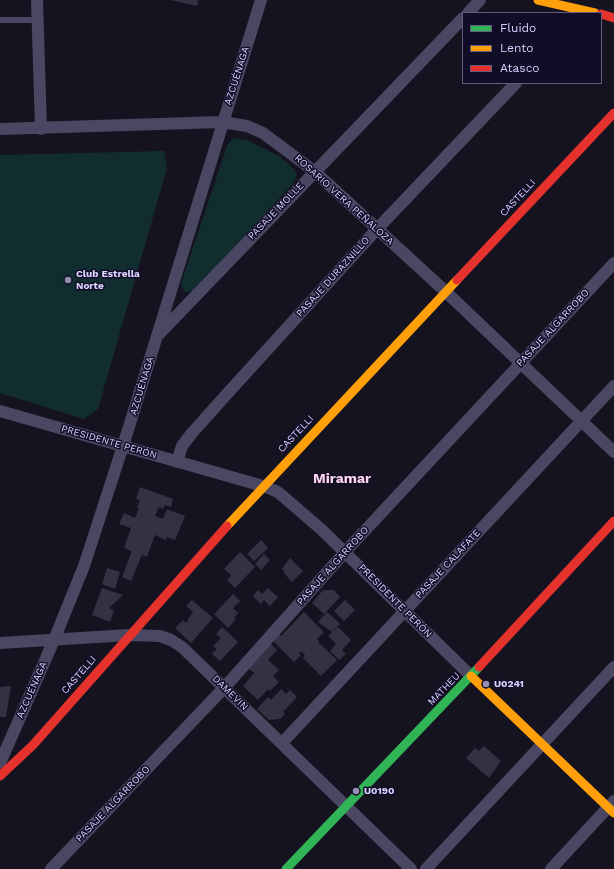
<!DOCTYPE html>
<html>
<head>
<meta charset="utf-8">
<style>
  body { margin:0 }
  #map { position:relative; width:614px; height:869px; overflow:hidden; background:#161321; font-family:"Work Sans",sans-serif }
  canvas { display:block }
  .legend { position:absolute; left:462px; top:12px; width:140px; height:72px; box-sizing:border-box; background:#120d27; border:1px solid #625c7d; margin:0; padding:5px 7px; list-style:none; font-size:12px; color:#d9d3ff }
  .legend li { display:flex; align-items:center; gap:8px; height:20px }
  .legend b { width:20px; border:1px solid #625c7d }
</style>
</head>
<body>
<div id="map">
<canvas width="614" height="869"></canvas>
<ul class="legend">
<li><b style="height:5px;background:#30b455"></b>Fluido</li>
<li><b style="height:5px;background:#ff9f0a"></b>Lento</li>
<li><b style="height:5px;background:#e5322d"></b>Atasco</li>
</ul>
</div>
<script>
const ctx = document.querySelector('canvas').getContext('2d');
ctx.lineJoin = 'round';
function fill(path, color) { ctx.fillStyle = color; ctx.fill(path, 'evenodd'); }
const toPath = rows => new Path2D(rows.map(r => 'M' + r).join(''));
function stroke(path, color, width, dash) { ctx.strokeStyle = color; ctx.lineWidth = width; ctx.lineCap = dash ? 'butt' : 'round'; ctx.setLineDash(dash || []); ctx.stroke(path); }
function drawText(font, color, halo, rows, align = 'center') {
  ctx.font = font + ' "Work Sans",sans-serif'; ctx.lineWidth = 3; ctx.setLineDash([]); ctx.textBaseline = 'middle'; ctx.strokeStyle = halo; ctx.fillStyle = color; for (const [text, x, y, turn = 0] of rows) {
    ctx.save(); ctx.translate(x, y); ctx.rotate((+turn || 0) * Math.PI / 180); ctx.textAlign = isNaN(turn) ? turn : align; if (halo) ctx.strokeText(text, 0, 0); ctx.fillText(text, 0, 0); ctx.restore();
  }
}
const green = toPath([
  [233,138,247,140,279,156,294,169,297,175,292,185,193,291,184,292,181,284,183,277,227,146],
  [164,151,167,168,98,409,84,419,0,393,0,155]
]);
const building = toPath([
  [171,0,198,0,197,6],
  [140,487,173,499,171,507,165,505,163,509,159,507,155,516,163,519,167,509,185,516,175,540,167,537,166,540,155,535,147,557,142,555,131,581,122,577,132,551,124,548,131,528,119,524,124,513,135,518,139,509,137,508,140,500,136,499],
  [261,540,268,548,254,561,247,554],
  [240,552,255,567,235,588,227,580,231,575,224,569],
  [264,554,270,560,261,570,255,564],
  [290,558,303,571,292,582,284,573,285,572,282,569],
  [107,568,120,572,115,589,102,584],
  [102,588,123,595,109,608,114,610,110,622,92,615],
  [268,588,278,597,270,606,264,600,261,604,253,596,258,590,262,594],
  [323,590,334,590,340,597,324,614,312,603],
  [233,594,240,601,233,608,238,613,234,618,236,619,228,628,214,614],
  [192,600,213,618,191,643,175,628,183,620,186,623,193,612,186,606],
  [345,600,355,610,344,621,334,611],
  [304,612,324,632,317,639,319,641,318,642,337,660,321,676,303,658,305,655,301,651,299,654,301,655,294,662,272,640,278,633,281,636],
  [327,612,340,624,332,632,318,622],
  [222,627,238,642,220,661,212,654,217,649,213,646,221,638,216,634],
  [338,627,351,640,342,650,346,654,339,660,330,651,336,644,328,636],
  [270,643,277,650,268,660,279,670,273,676,279,682,270,691,268,689,258,700,243,686,254,673,248,668],
  [11,686,6,717,0,717,0,687],
  [281,689,286,694,290,690,297,697,283,712,285,714,280,719,269,720,257,709,268,697,271,700],
  [484,746,501,761,489,778,466,758,475,748,479,751]
]);
const lane = toPath([
  [0,20,37,20]
]);
const street = toPath([
  [37,0,41,129],
  [468,13,480,0],
  [0,129,222,122,247,126,263,133,314,171,445,291,614,452],
  [159,334,463,18],
  [0,411,263,486,278,492,322,530,471,676],
  [177,462,182,446,192,433,226,395,377,229,516,83],
  [0,643,129,635,160,636,171,640,182,647,411,869],
  [282,743,614,386],
  [0,763,54,640,84,566,123,446,261,0],
  [51,869,224,688,345,552,614,263],
  [426,869,614,667],
  [551,869,614,801]
]);
const fast = toPath([
  [286,869,479,667]
]);
const slow = toPath([
  [538,0,595,13],
  [227,526,457,280],
  [471,676,614,813]
]);
const jam = toPath([
  [601,14,614,18],
  [457,280,614,113],
  [479,667,614,521],
  [0,776,33,745,227,526]
]);
const markers = [
  [68,280,4,"#9590b1"],
  [486,684,4,"#9590b1"],
  [356,791,4,"#9590b1"]
];
const streetNames = [
  ["AZCUÉNAGA",237,76,-72],
  ["CASTELLI",518,198,-47],
  ["ROSARIO VERA PEÑALOZA",344,200,42],
  ["PASAJE MOLLE",276,211,-46],
  ["PASAJE DURAZNILLO",333,277,-48],
  ["PASAJE ALGARROBO",553,328,-47],
  ["AZCUÉNAGA",142,386,-73],
  ["CASTELLI",296,434,-47],
  ["PRESIDENTE PERÓN",109,442,16],
  ["PASAJE CALAFATE",448,564,-47],
  ["PASAJE ALGARROBO",333,566,-48],
  ["PRESIDENTE PERÓN",395,601,45],
  ["CASTELLI",79,675,-49],
  ["MATHEU",444,689,-46],
  ["AZCUÉNAGA",32,690,-66],
  ["DAMEVIN",230,693,44],
  ["PASAJE ALGARROBO",113,804,-46]
];
const poiNames = [
  ["Club Estrella",76,274],
  ["Norte",76,286],
  ["U0241",494,684],
  ["U0190",364,791]
];
const districtNames = [
  ["Miramar",342,479]
];
fill(green, '#112d2f');
fill(building, '#343143');
stroke(lane, '#494762', 6);
stroke(street, '#494762', 12);
stroke(fast, '#30b455', 9);
stroke(slow, '#ff9f0a', 9);
stroke(jam, '#e5322d', 9);
for (const [x, y, r, color] of markers) { const dot = new Path2D(); dot.arc(x, y, r, 0, 2 * Math.PI); ctx.fillStyle = color; ctx.fill(dot); stroke(dot, '#120d27', 1.5); }
drawText('10px', '#d9d3ff', '#120d27', streetNames);
drawText('bold 10px', '#d9d3ff', '#120d27', poiNames, 'left');
drawText('bold 14px', '#ffd5ee', '#120d27', districtNames);
</script>
</body>
</html>
